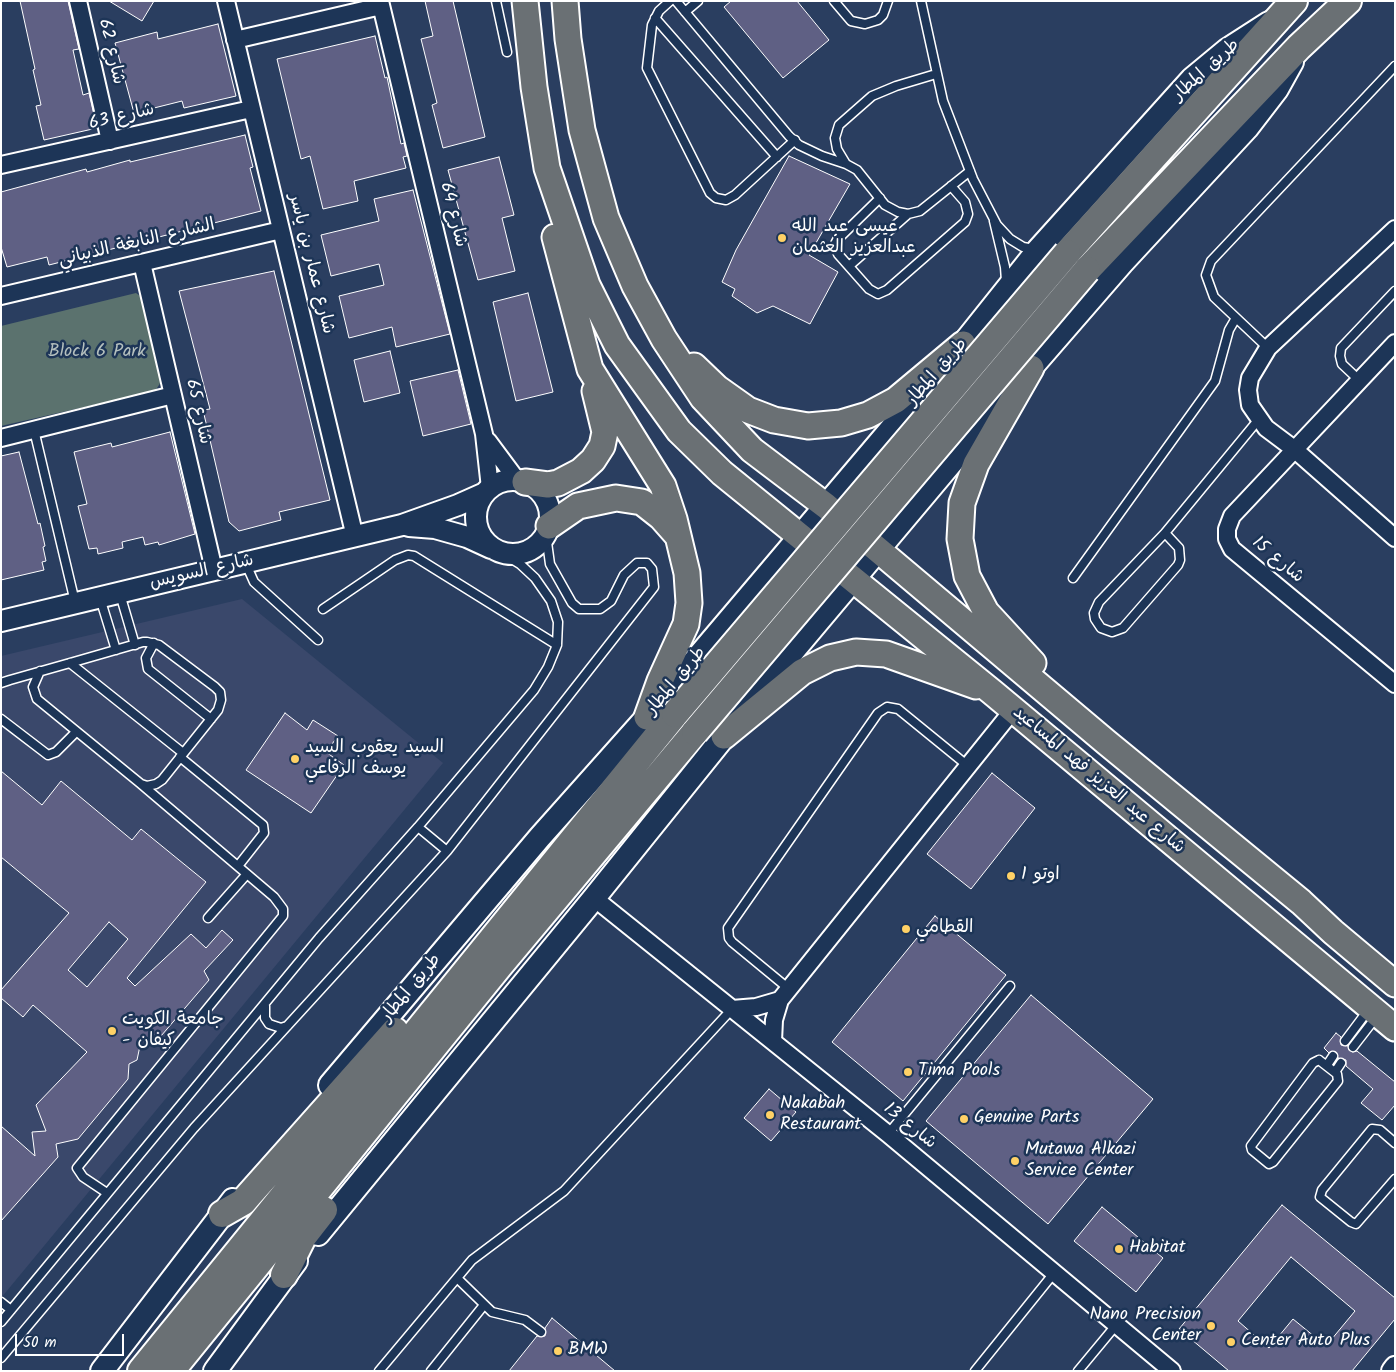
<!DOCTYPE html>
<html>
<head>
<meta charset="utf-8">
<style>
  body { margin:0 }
  #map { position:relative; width:1396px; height:1372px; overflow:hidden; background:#2a3e60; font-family:Kalam,sans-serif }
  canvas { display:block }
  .frame { position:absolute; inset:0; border:2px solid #fff; pointer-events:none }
  .scale { position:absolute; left:15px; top:1334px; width:109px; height:22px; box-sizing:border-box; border:2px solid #fff; border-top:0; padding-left:6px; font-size:15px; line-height:18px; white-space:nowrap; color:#fff; -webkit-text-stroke:4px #1d3557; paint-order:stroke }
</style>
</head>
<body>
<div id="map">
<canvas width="1396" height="1372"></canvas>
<div class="frame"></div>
<div class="scale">50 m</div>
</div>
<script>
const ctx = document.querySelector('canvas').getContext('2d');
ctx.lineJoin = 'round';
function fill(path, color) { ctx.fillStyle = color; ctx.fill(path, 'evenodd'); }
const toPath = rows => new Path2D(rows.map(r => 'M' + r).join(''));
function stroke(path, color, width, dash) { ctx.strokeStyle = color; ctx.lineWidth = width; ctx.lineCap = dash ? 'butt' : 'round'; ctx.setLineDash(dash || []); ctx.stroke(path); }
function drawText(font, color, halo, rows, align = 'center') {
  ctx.font = font + ' Kalam,"Playpen Sans Arabic",sans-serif'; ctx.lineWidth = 5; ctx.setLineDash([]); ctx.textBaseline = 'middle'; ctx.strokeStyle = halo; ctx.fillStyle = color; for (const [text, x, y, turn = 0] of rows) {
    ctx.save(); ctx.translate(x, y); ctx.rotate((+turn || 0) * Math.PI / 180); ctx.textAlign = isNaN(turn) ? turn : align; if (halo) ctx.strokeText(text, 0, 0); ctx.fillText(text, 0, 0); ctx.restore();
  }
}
const built = toPath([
  [242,599,443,763,1,1298,1,656]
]);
const green = toPath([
  [136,293,149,302,165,376,155,391,1,426,1,326]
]);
const building = toPath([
  [20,1,68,1,79,49,73,50,83,95,89,93,97,128,44,140,36,106,41,105,33,70,35,69,20,1],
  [109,1,154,1,142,21,109,1],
  [425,1,453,1,485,137,443,148,432,105,437,103,421,39,433,36,425,1],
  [731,1,797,1,829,40,783,78,724,7,731,1],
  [218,24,236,96,184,108,182,101,134,113,115,43,157,32,158,39,218,24],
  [375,36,385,78,387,77,401,144,404,143,407,156,403,157,406,168,354,181,358,201,323,209,310,156,301,159,277,59,375,36],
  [245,135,253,167,250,168,261,211,49,265,47,257,7,267,1,247,1,192,86,169,87,172,130,160,130,162,245,135],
  [789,156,850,184,809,255,838,272,810,324,773,306,757,313,732,296,735,289,722,282,736,250,789,156],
  [499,157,514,215,502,218,515,271,478,280,448,170,499,157],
  [413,190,450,334,396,347,392,327,349,338,339,296,384,285,379,264,331,276,321,235,379,221,374,199,413,190],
  [274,271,330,500,279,512,281,520,239,531,229,522,203,410,210,409,179,291,274,271],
  [528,293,553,392,516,401,493,302,528,293],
  [390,351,400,393,364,402,354,360,390,351],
  [458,370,471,424,423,436,410,381,458,370],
  [170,432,195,534,159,545,158,542,145,545,143,537,122,542,123,548,98,554,97,548,89,549,78,506,87,504,74,452,111,443,112,447,170,432],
  [19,452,38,524,40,523,45,546,43,547,46,561,42,562,44,570,1,580,1,456,19,452],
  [285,713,307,730,313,720,338,736,326,752,344,765,311,813,246,770,285,713],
  [1,771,42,805,61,781,132,840,141,829,206,882,127,978,135,986,191,934,206,948,222,930,233,940,204,971,209,980,155,1043,141,1041,137,1060,129,1064,128,1079,78,1139,56,1144,58,1157,1,1221,1,1126,35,1156,32,1132,46,1131,36,1105,87,1052,33,1005,23,1017,1,998,1,990,69,913,1,857,1,771],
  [109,922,128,939,87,987,68,970,109,922],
  [992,773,1035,808,971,889,927,854,992,773],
  [935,916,1006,975,903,1101,832,1042,935,916],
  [1031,995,1153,1099,1048,1224,926,1121,1031,995],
  [1336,1033,1341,1037,1341,1045,1348,1046,1352,1052,1357,1051,1395,1082,1395,1105,1382,1120,1361,1103,1373,1089,1346,1066,1346,1060,1338,1058,1336,1052,1329,1053,1324,1048,1336,1033],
  [769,1089,796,1112,771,1141,744,1118,769,1089],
  [1282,1205,1395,1298,1395,1319,1352,1371,1229,1371,1179,1329,1282,1205],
  [1291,1257,1355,1311,1326,1346,1293,1319,1269,1348,1238,1321,1291,1257],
  [1102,1207,1163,1258,1136,1292,1074,1241,1102,1207],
  [552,1318,615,1371,509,1371,537,1336,545,1336,545,1328,552,1318]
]);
const service = toPath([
  [496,1,507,52],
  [670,1,659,11,652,25,647,68,710,193,716,198,726,200,735,195,795,140],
  [676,1,789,136,799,145,822,156,846,164,857,170,885,205,898,212,908,214,920,211,970,171],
  [834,1,851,21,865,24,878,20,883,15,888,1],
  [921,1,943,101,973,179,997,225,1010,239,1023,247,1034,249],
  [685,12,698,1],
  [655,18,777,157],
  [846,164,837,149,835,138,839,125,872,96,896,86,936,74],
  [880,198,837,240,835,244,838,254,869,289,878,294,887,290,965,222,968,214,965,202,951,186],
  [994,221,1005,267,1006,281],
  [849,266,908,214],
  [1268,348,1214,297,1206,275,1211,261,1395,66],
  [1359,380,1342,364,1340,356,1341,348,1395,291],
  [34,430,75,602],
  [1165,533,1179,548,1180,560,1178,565,1123,628,1112,632,1101,628,1095,619,1094,613,1099,602,1165,533,1259,419],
  [246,564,254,582,318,640],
  [1073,578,1215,381,1229,330,1236,318],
  [120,594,135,645],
  [100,598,116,650],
  [323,609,395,560,408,555,414,556,557,645],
  [154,643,146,658,148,669,211,719],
  [70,663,183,753],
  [1,683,10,680,70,663,143,642,147,642,159,645,215,687,220,692,221,700,218,710,162,780,156,784,147,786,141,784,37,699,33,687,40,671],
  [1,719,48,755,56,752,76,732],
  [180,757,263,825,264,833,238,866],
  [418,827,447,851],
  [208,918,247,874],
  [789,989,732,942,729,938,728,928,878,713,887,707,898,709,968,766],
  [265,1006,265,1018,269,1024,281,1028,287,1026],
  [1345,1041,1369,1009],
  [1353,1047,1377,1016],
  [1319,1060,1337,1074,1338,1081,1273,1162,1269,1164,1252,1150,1251,1146,1313,1063,1319,1060],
  [1327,1065,1333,1056],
  [1335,1072,1341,1063],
  [888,1134,1010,986],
  [1395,1143,1380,1130,1372,1129,1322,1190,1320,1197,1351,1222,1356,1224,1395,1179],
  [107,1193,83,1177,77,1168,283,916,283,909,274,897,141,784],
  [457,1278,492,1312,525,1320,541,1332],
  [1,1302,11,1310],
  [1,1322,319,938,418,827,534,690,548,667,557,645,558,622,551,601,535,578,520,564,502,553],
  [1,1358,194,1128,447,851,654,587,652,569,647,563,637,563,624,575,611,601,600,609,579,609,572,603,550,564,546,535],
  [379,1371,472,1260,564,1191,732,1009],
  [431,1371,484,1305],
  [975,1371,1054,1273],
  [1078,1371,1117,1324]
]);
const minor = toPath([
  [78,1,110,141],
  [226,1,355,537],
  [380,1,484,434,490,488],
  [235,40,381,6],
  [1,165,251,109],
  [1395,229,1268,348,1250,378,1248,390,1250,405,1266,428,1294,449,1395,538],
  [142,263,214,570],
  [1,296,281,230],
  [1395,343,1232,516,1227,529,1227,539,1232,549,1395,684],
  [1,438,173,395],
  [488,441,517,480],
  [594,898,888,1134,1172,1371],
  [732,1009,756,1007,780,1000],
  [773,1041,774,1020,780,1000,1013,710]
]);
const tertiary = toPath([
  '476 517a37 37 0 1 1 74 0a37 37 0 1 1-74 0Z',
  [409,526,435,528,467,537,491,548],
  [1,621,402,525,458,505,485,493],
  [1392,1371,1395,1367]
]);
const secondary = toPath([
  [330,1085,540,837,647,717,963,344,1038,250,1192,79,1227,50,1269,23],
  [318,1234,594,898,788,657,1031,368,1122,263,1247,128,1277,89,1292,62],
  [102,1371,233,1200],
  [215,1371,296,1261]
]);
const primary = toPath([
  [525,1,534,87,547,168,587,285,617,345,679,431,722,473,992,692,1395,1028],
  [565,1,568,39,582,130,606,218,635,286,664,339,703,398,752,450,826,506,1106,742,1301,902,1333,932,1395,984],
  [555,237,590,369,663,486,674,519,687,573,689,603,686,624,660,681,647,717],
  [694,366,717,388,748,410,774,420,808,426,841,423,868,415,896,400,963,344],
  [1031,368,976,464,962,503,960,539,967,576,986,612,1033,663],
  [525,482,548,485,558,483,581,471,593,460,602,446,605,432,595,391],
  [549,526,578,506,616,498,642,502,661,517,676,534],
  [724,736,802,672,830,658,856,652,886,654,976,686]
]);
const trunk = toPath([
  [1067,253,1294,1],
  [1087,270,1299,47,1348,1],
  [222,1214,243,1202,249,1195,395,1031],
  [284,1275,303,1237,324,1210],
  [141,1371,675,714],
  [171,1371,500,965,695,732]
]);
const trunkBridge = toPath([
  [675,714,1067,253],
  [695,732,1087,270]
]);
const markers = [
  [782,238,5,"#ffd166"],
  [295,759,5,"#ffd166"],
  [1011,876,5,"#ffd166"],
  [906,929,5,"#ffd166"],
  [112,1031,5,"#ffd166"],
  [908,1072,5,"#ffd166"],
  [770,1115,5,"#ffd166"],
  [964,1119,5,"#ffd166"],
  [1015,1161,5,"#ffd166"],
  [1119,1249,5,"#ffd166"],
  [1211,1326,5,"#ffd166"],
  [1231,1342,5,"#ffd166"],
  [558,1351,5,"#ffd166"]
];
const streetNames = [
  ["شارع 62",110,52,77],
  ["طريق المطار",1207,71,-42],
  ["شارع 63",122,118,-13],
  ["شارع 64",452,215,76],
  ["الشارع النابغة الذبياني",137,244,-13],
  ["شارع عمار بن ياسر",310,264,76],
  ["طريق المطار",938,373,-49],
  ["شارع 65",197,412,77],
  ["شارع 15",1277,561,40],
  ["شارع السويس",202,573,-13],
  ["طريق المطار",677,682,-50],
  ["شارع عبد العزيز فهد المساعيد",1098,781,40],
  ["طريق المطار",412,989,-50],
  ["شارع 13",909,1127,39]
];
const poiNames = [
  ["عيسى عبد الله",792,228],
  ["عبدالعزيز العثمان",792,249],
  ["السيد يعقوب السيد",305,749],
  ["يوسف الرفاعي",305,770],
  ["اوتو 1",1021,876],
  ["القطامي",916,929],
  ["جامعة الكويت",122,1021],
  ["- كيفان",122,1042],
  ["Tima Pools",918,1072],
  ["Nakabah",780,1105],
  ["Restaurant",780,1126],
  ["Genuine Parts",974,1119],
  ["Mutawa Alkazi",1025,1151],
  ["Service Center",1025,1172],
  ["Habitat",1129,1249],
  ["Nano Precision",1201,1316,"right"],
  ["Center",1201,1337,"right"],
  ["Center Auto Plus",1241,1342],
  ["BMW",568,1351]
];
const parkNames = [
  ["Block 6 Park",97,353]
];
fill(built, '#3a486b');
fill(green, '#5b726e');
fill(building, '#5f6084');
stroke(building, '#fff', 1);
stroke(service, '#fff', 11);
stroke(minor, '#fff', 20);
stroke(tertiary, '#fff', 24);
stroke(secondary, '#fff', 26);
stroke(primary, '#fff', 29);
stroke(trunk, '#fff', 30);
stroke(service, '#1d3557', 8);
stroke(minor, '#1d3557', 16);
stroke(tertiary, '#1d3557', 20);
stroke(secondary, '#1d3557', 22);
stroke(primary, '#6a7074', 25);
stroke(trunk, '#6a7074', 26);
stroke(trunkBridge, '#fff', 30, []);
stroke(trunkBridge, '#6a7074', 26);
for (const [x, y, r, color] of markers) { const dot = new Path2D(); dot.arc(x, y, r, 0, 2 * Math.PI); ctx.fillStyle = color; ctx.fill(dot); stroke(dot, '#1d3557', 2); }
drawText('18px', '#fff', '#1d3557', streetNames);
drawText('18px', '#fff', '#1d3557', poiNames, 'left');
drawText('18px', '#b5c0be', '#1d3557', parkNames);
</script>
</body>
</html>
